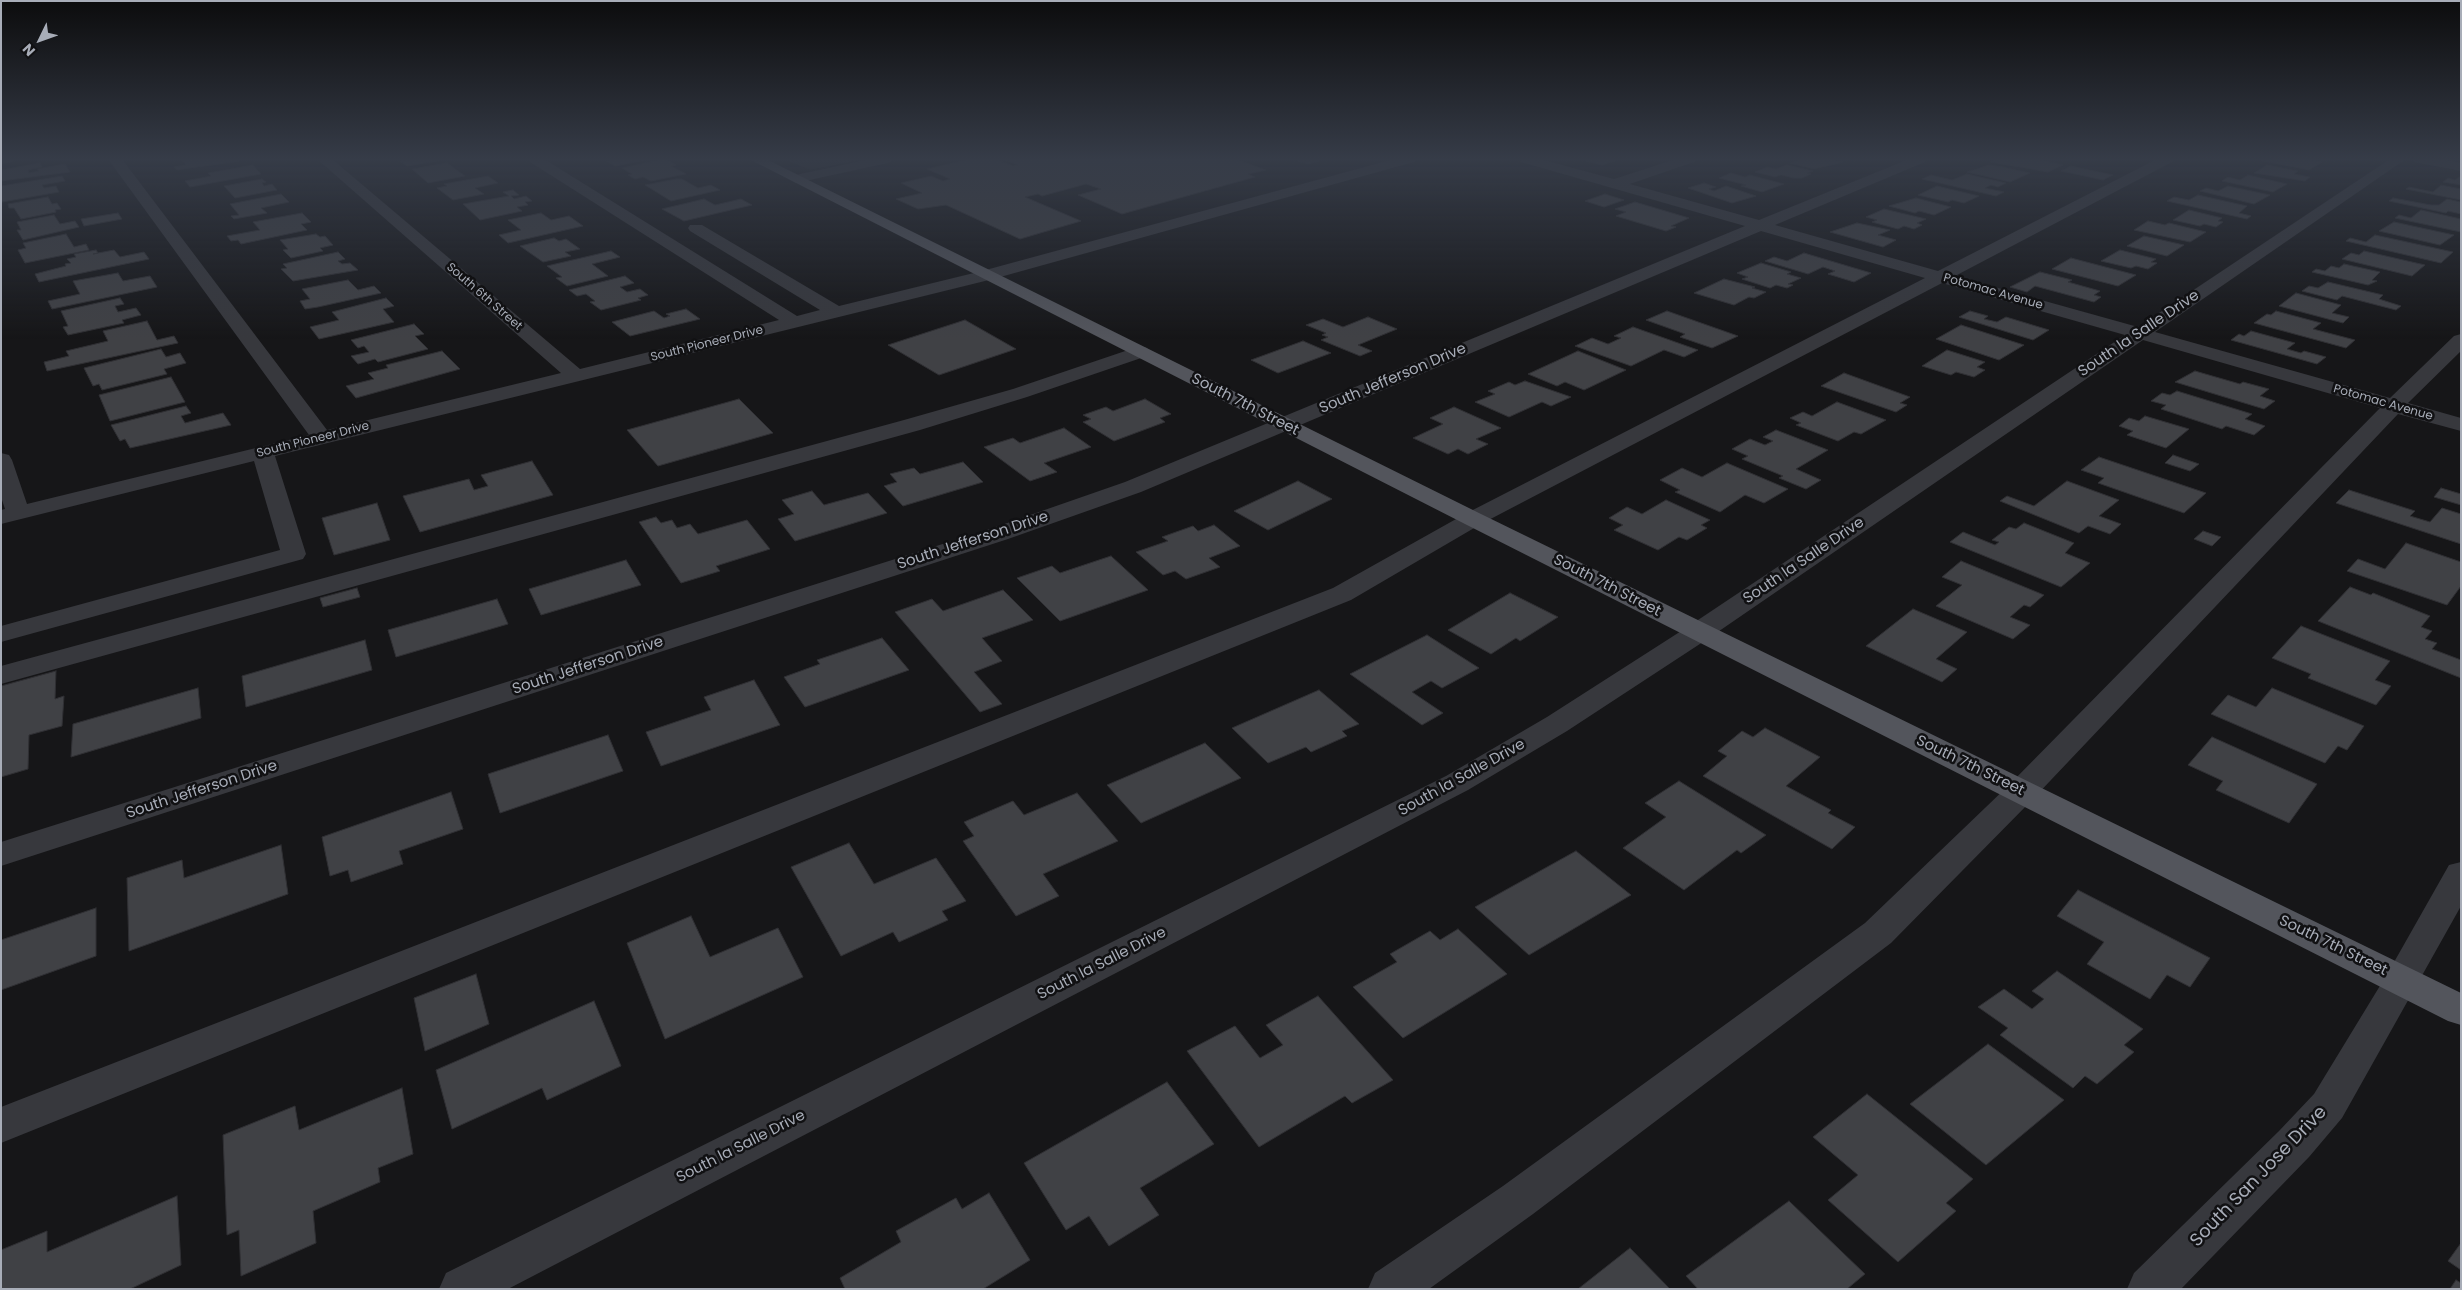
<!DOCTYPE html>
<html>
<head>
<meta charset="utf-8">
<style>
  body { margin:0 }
  #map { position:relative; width:2462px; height:1290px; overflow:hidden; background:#161618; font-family:Poppins,sans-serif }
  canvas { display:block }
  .frame { position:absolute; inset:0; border:2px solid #a8adb8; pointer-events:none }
  .north { position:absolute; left:15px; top:15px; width:50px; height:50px; -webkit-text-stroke:4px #111113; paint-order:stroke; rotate:228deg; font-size:14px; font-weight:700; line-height:20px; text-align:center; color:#a8adb8 }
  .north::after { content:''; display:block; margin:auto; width:18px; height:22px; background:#a8adb8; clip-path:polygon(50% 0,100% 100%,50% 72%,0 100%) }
</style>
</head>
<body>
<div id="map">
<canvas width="2462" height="1290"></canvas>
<div class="frame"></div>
<div class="north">N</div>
</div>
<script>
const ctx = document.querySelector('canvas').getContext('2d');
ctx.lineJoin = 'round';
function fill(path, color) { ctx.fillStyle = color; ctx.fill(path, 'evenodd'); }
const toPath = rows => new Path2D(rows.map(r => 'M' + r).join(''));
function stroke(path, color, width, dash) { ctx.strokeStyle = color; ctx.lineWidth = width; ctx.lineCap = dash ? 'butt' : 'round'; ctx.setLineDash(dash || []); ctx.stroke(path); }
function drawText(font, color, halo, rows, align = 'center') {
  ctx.font = font + ' Poppins,sans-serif'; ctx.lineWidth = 5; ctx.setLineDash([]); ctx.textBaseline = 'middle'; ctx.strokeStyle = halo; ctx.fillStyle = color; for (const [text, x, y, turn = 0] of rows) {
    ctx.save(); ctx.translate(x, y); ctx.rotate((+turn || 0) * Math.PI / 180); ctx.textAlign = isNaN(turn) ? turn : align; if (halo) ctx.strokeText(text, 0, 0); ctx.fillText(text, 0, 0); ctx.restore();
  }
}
const built = toPath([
  [784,159,864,159,810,170]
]);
const building = toPath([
  [182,159,237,159,239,161,177,170,174,167,186,165,182,159],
  [415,159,448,159,407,166,400,161,415,159],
  [617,159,649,159,615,166,607,161,617,159],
  [665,159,676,165,671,166,686,174,651,181,643,177,635,179,628,175,632,174,622,168,665,159],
  [971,159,994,159,1013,166,1018,165,1004,159,1235,159,1266,170,1248,174,1255,177,1122,214,1078,195,1101,189,1086,184,1042,196,1038,194,1025,197,1081,221,1020,239,946,205,918,209,896,199,922,193,901,183,931,176,943,181,950,179,927,169,971,159],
  [1292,159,1326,159,1308,164,1292,159],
  [1579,159,1620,159,1602,165,1579,159],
  [1802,159,1829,159,1843,162,1814,169,1790,163,1802,159],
  [1998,159,2036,159,2063,165,2048,172,1991,162,1998,159],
  [2261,159,2304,159,2322,162,2309,170,2259,160,2261,159],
  [40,163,42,167,28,170,29,173,39,171,37,169,65,164,70,172,1,181,1,170,40,163],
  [447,163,465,176,428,183,412,169,447,163],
  [253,165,261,174,190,187,185,181,211,176,208,173,253,165],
  [1787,165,1813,171,1807,173,1811,174,1802,178,1794,178,1781,175,1775,177,1755,172,1767,167,1776,169,1787,165],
  [1989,165,2003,167,2030,173,2010,182,1967,172,1989,165],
  [2267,165,2298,171,2294,174,2310,177,2305,181,2254,173,2267,165],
  [2071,166,2113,175,2103,180,2061,171,2071,166],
  [1731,173,1745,177,1750,175,1784,184,1762,192,1741,186,1746,185,1719,178,1731,173],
  [1967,174,2006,183,1998,187,1991,185,1985,188,2004,192,1996,196,1922,179,1931,175,1952,180,1967,174],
  [2248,175,2287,184,2273,192,2222,181,2228,177,2240,180,2248,175],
  [62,176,65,181,42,185,44,188,56,186,59,192,2,202,1,199,1,186,62,176],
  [488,176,498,183,475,188,484,194,453,200,437,188,447,186,444,184,488,176],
  [2459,177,2461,177,2461,185,2443,182,2448,178,2455,180,2459,177],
  [262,179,266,182,262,183,264,186,272,184,277,190,235,198,224,186,262,179],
  [676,179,682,179,698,188,711,185,720,190,671,201,645,185,676,179],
  [1704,183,1716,187,1709,189,1714,191,1726,186,1756,196,1732,203,1688,188,1704,183],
  [2441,185,2461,189,2461,200,2406,189,2409,187,2433,192,2441,185],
  [1937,186,1979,196,1964,203,1952,200,1948,202,1918,195,1937,186],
  [2228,186,2270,195,2254,204,2200,191,2206,188,2218,191,2228,186],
  [513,190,519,195,511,196,514,199,526,196,532,201,525,202,528,205,517,207,522,211,480,220,463,204,509,196,503,192,513,190],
  [281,194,289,202,261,208,267,213,234,219,231,216,239,215,230,204,281,194],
  [1605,194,1624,200,1604,207,1585,201,1605,194],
  [2198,195,2247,206,2239,213,2251,216,2247,219,2167,201,2174,197,2189,200,2198,195],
  [48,197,52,204,57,203,61,209,55,210,56,212,21,219,14,208,9,208,8,204,48,197],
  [1916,198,1951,207,1934,215,1919,211,1915,213,1889,206,1916,198],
  [2393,198,2431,205,2439,205,2447,199,2461,202,2461,214,2448,211,2446,213,2389,201,2393,198],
  [704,199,715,205,741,199,752,205,684,221,662,209,704,199],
  [1635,202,1689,218,1671,226,1676,227,1666,231,1616,216,1626,212,1615,209,1635,202],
  [1884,209,1926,219,1917,223,1922,225,1914,229,1904,226,1898,229,1872,222,1877,220,1866,217,1884,209],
  [2189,210,2222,218,2218,221,2223,222,2216,227,2204,224,2200,226,2173,220,2189,210],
  [2421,210,2461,219,2461,232,2395,218,2399,215,2411,218,2421,210],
  [118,213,122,219,84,226,81,219,118,213],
  [302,213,311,222,301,224,307,230,241,244,238,240,231,241,227,236,260,230,253,222,302,213],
  [541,213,551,220,569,216,583,226,508,243,499,235,521,230,508,220,541,213],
  [54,215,60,224,75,221,79,227,23,240,17,230,21,230,17,222,54,215],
  [2148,221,2165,225,2169,223,2206,232,2190,242,2134,230,2148,221],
  [2394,222,2454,235,2440,245,2379,231,2394,222],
  [1857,223,1890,230,1878,235,1896,240,1883,247,1830,232,1857,223],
  [66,234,74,247,86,244,89,250,25,263,18,250,26,248,23,243,66,234],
  [316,234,320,237,325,236,333,245,320,248,323,251,291,258,283,250,288,249,280,240,316,234],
  [2375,235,2453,252,2441,263,2346,241,2350,238,2366,242,2375,235],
  [2144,236,2184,245,2167,256,2127,246,2144,236],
  [554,238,559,241,566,239,580,249,565,252,571,256,543,262,520,246,554,238],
  [96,250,98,253,93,254,114,250,120,257,144,252,149,259,39,282,35,274,66,266,65,264,71,263,67,259,76,257,74,254,96,250],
  [2120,250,2156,259,2151,262,2157,263,2148,269,2136,266,2131,268,2101,261,2120,250],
  [611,251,620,257,592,264,608,276,567,286,556,278,562,277,547,266,611,251],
  [2364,251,2425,265,2412,276,2342,259,2351,253,2359,255,2364,251],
  [338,252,345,259,338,261,342,264,350,263,358,270,293,281,281,269,287,268,283,264,338,252],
  [1804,253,1871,273,1854,282,1828,274,1835,271,1823,267,1808,274,1765,261,1774,257,1787,261,1804,253],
  [2071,258,2136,275,2118,286,2052,269,2071,258],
  [1761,263,1791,272,1787,274,1801,278,1788,284,1793,285,1787,288,1776,285,1770,288,1742,279,1748,277,1737,273,1761,263],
  [2344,264,2380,272,2372,280,2377,281,2368,285,2312,272,2316,269,2325,271,2331,266,2339,268,2344,264],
  [2040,272,2072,280,2068,282,2100,291,2094,295,2101,297,2094,302,2035,286,2027,292,2010,287,2040,272],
  [118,273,123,281,150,276,157,287,52,309,48,301,80,294,73,281,118,273],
  [625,276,634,283,620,287,627,292,640,289,648,295,638,298,641,300,601,310,590,302,595,301,586,294,577,296,569,290,625,276],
  [1724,279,1755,287,1752,288,1766,292,1754,298,1749,297,1734,305,1694,293,1724,279],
  [348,280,358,290,374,286,381,293,318,307,305,309,300,301,310,299,302,289,348,280],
  [2328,282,2383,295,2379,299,2401,306,2396,310,2342,296,2337,300,2302,291,2309,286,2318,288,2328,282],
  [2296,293,2341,305,2332,313,2349,317,2343,323,2279,306,2296,293],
  [120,298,124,304,115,306,118,312,136,308,141,315,122,320,124,323,68,335,63,327,68,326,61,311,120,298],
  [386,298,394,306,383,309,394,322,319,339,310,327,339,320,332,312,386,298],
  [686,309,700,319,630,336,612,322,654,311,664,318,670,316,666,314,686,309],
  [1667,311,1738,336,1712,348,1680,337,1685,334,1646,320,1667,311],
  [1970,311,1988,316,1984,319,1997,322,2006,317,2049,330,2033,340,1959,317,1970,311],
  [2276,311,2321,323,2313,329,2355,340,2346,348,2254,323,2267,314,2271,315,2276,311],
  [1368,317,1397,329,1358,345,1372,351,1360,356,1321,340,1328,337,1322,335,1326,333,1306,325,1323,319,1343,327,1368,317],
  [965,320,1016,349,939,375,888,345,965,320],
  [147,321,157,340,174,336,178,343,47,371,44,362,69,356,66,351,108,341,103,331,147,321],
  [414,324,424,334,415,336,428,349,378,362,375,359,358,364,351,356,369,352,364,346,358,348,351,340,414,324],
  [1961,325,2024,345,1999,360,1936,339,1961,325],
  [1633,327,1698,350,1684,357,1664,350,1631,366,1575,346,1592,338,1608,344,1621,338,1614,336,1633,327],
  [2251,331,2295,343,2287,349,2301,353,2304,351,2326,357,2317,364,2231,340,2239,334,2244,336,2251,331],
  [1303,341,1331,353,1278,373,1251,360,1303,341],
  [161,349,166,357,180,353,186,363,164,369,167,374,102,390,99,384,93,386,84,368,161,349],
  [1947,350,1985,362,1977,367,1985,370,1974,377,1956,372,1951,375,1922,366,1947,350],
  [442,351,460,369,356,398,346,386,374,379,368,373,388,368,386,365,442,351],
  [1578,351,1626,370,1584,390,1565,382,1557,386,1528,374,1578,351],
  [2195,371,2240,384,2243,382,2269,389,2260,396,2275,401,2264,409,2175,382,2195,371],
  [1844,373,1910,397,1900,403,1907,405,1896,412,1821,386,1844,373],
  [171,377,185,402,110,421,99,395,171,377],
  [1525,381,1571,397,1551,406,1542,402,1509,417,1475,402,1495,394,1488,391,1509,382,1515,385,1525,381],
  [2177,391,2252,414,2245,419,2265,426,2254,435,2226,426,2222,429,2161,409,2166,405,2151,401,2162,393,2170,395,2177,391],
  [739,399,773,433,658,466,627,430,739,399],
  [1145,399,1171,414,1160,418,1165,422,1114,441,1083,422,1091,419,1083,415,1106,407,1113,411,1145,399],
  [1837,402,1886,420,1861,434,1854,432,1838,441,1796,425,1801,423,1790,418,1803,412,1812,416,1837,402],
  [186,406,191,413,181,416,185,423,223,413,231,425,130,448,125,439,120,441,111,425,186,406],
  [1454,407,1501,428,1476,439,1488,444,1468,454,1458,449,1448,454,1413,438,1443,424,1430,418,1454,407],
  [2145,416,2189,429,2166,448,2127,435,2133,431,2119,426,2129,418,2139,421,2145,416],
  [1064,428,1091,447,1044,463,1057,472,1030,481,984,447,1013,438,1020,443,1064,428],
  [1776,430,1828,450,1796,469,1821,480,1806,489,1779,478,1783,476,1742,459,1748,456,1732,449,1750,439,1765,445,1773,441,1763,437,1776,430],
  [2173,455,2199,464,2190,471,2165,463,2173,455],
  [2099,457,2206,493,2184,513,2098,483,2104,478,2081,470,2099,457],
  [532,461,553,495,420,532,403,496,469,479,474,490,488,486,481,475,532,461],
  [963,462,983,482,903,506,884,486,897,482,890,474,914,468,920,474,963,462],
  [1727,463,1788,489,1764,503,1745,495,1720,512,1675,492,1680,490,1660,480,1682,468,1702,477,1727,463],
  [1298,481,1332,499,1268,530,1234,511,1298,481],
  [2067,481,2119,500,2099,516,2121,524,2110,534,2088,526,2079,533,2000,501,2007,496,2034,506,2067,481],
  [2441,488,2461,494,2461,505,2434,497,2441,488],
  [2349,490,2415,511,2410,516,2430,522,2442,508,2461,514,2461,544,2336,503,2349,490],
  [812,491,824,505,868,493,887,513,795,541,778,519,794,514,782,500,812,491],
  [1666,500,1710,520,1701,525,1707,528,1687,540,1679,537,1658,550,1614,530,1623,525,1609,518,1627,507,1642,514,1666,500],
  [377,503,390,540,334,555,322,518,377,503],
  [656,517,661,523,672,520,677,528,690,524,698,534,747,520,770,549,716,566,720,571,681,583,639,522,656,517],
  [2024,523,2074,543,2065,553,2090,563,2061,587,1950,542,1963,532,1995,545,1999,542,1992,540,2009,527,2016,529,2024,523],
  [1214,525,1240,546,1209,558,1220,567,1186,579,1175,571,1163,575,1136,552,1168,541,1162,537,1193,526,1198,531,1214,525],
  [2203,531,2221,537,2212,546,2194,539,2203,531],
  [2406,543,2461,562,2461,586,2447,605,2347,571,2358,559,2385,569,2406,543],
  [1111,556,1148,590,1060,621,1017,578,1052,566,1060,573,1111,556],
  [626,560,641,585,541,615,529,589,626,560],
  [1961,561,2044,595,2030,607,2024,605,2010,617,2030,625,2013,639,1936,606,1962,585,1942,577,1961,561],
  [2350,587,2371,595,2373,593,2430,616,2421,627,2432,631,2425,639,2437,643,2432,649,2461,660,2461,678,2318,621,2350,587],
  [357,588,360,597,323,607,320,598,357,588],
  [1003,590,1033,620,982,638,1002,661,974,672,1002,704,980,712,895,612,932,599,943,611,1003,590],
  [1510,593,1558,617,1520,641,1516,638,1491,654,1448,630,1510,593],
  [497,599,508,624,396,657,388,630,497,599],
  [1913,609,1967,632,1936,659,1957,669,1942,682,1866,646,1913,609],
  [2301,626,2390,661,2375,680,2391,686,2376,705,2308,678,2311,674,2272,658,2301,626],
  [1427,635,1479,668,1442,688,1431,681,1412,692,1443,713,1422,725,1350,674,1427,635],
  [882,638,909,670,805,707,784,677,820,664,817,660,882,638],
  [365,640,372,670,246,707,242,676,365,640],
  [56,671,55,699,64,696,62,726,29,735,28,769,1,777,1,686,56,671],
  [754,680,780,725,661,766,646,732,711,710,704,697,754,680],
  [198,688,201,718,71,757,73,724,198,688],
  [2272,688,2364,726,2347,750,2338,746,2325,763,2211,714,2228,695,2256,707,2272,688],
  [1319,690,1359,724,1342,731,1347,736,1311,752,1306,747,1268,763,1232,728,1319,690],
  [1765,728,1820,757,1786,786,1831,810,1828,813,1855,827,1832,849,1703,776,1727,756,1718,751,1742,731,1753,737,1765,728],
  [608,735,623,771,500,813,488,774,608,735],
  [2212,737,2317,784,2289,823,2216,790,2223,781,2188,765,2212,737],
  [1205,743,1241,778,1141,823,1107,785,1205,743],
  [1679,781,1766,835,1741,853,1737,850,1684,890,1623,848,1666,817,1645,803,1679,781],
  [451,792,463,829,399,851,403,864,351,882,348,870,330,876,322,837,451,792],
  [1077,793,1118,841,1043,874,1059,896,1016,916,963,841,974,836,964,822,1013,801,1024,815,1077,793],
  [849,843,874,884,936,858,966,901,942,911,948,920,899,942,893,932,841,956,791,867,849,843],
  [281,845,288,894,129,951,127,878,182,860,184,878,281,845],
  [1576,851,1631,895,1529,955,1475,907,1576,851],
  [2078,890,2210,958,2190,987,2167,975,2150,999,2087,964,2104,942,2057,916,2078,890],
  [96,908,96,956,1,990,1,940,96,908],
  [691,916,710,957,778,928,803,977,665,1039,627,943,691,916],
  [1458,929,1507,974,1403,1038,1353,987,1397,962,1390,954,1430,931,1440,940,1458,929],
  [2057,971,2143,1029,2124,1045,2134,1052,2097,1084,2085,1076,2073,1088,2000,1035,2008,1028,1978,1007,2004,989,2032,1009,2044,999,2032,991,2057,971],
  [476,974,489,1024,425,1051,414,998,476,974],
  [1318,996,1393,1080,1352,1103,1345,1096,1259,1147,1187,1051,1235,1026,1260,1058,1283,1045,1266,1025,1318,996],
  [594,1001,621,1066,547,1100,542,1088,452,1129,436,1070,594,1001],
  [1988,1044,2064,1100,1986,1165,1910,1104,1988,1044],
  [1167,1082,1214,1144,1140,1188,1159,1215,1109,1246,1089,1216,1066,1230,1024,1163,1167,1082],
  [402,1088,413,1154,378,1168,380,1182,313,1211,316,1243,241,1276,239,1230,227,1235,223,1135,295,1106,299,1130,402,1088],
  [1867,1094,1973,1179,1946,1203,1956,1211,1898,1262,1828,1200,1858,1175,1813,1137,1867,1094],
  [989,1193,1030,1260,983,1289,845,1289,840,1278,901,1242,896,1231,956,1198,962,1209,989,1193],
  [177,1196,181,1265,130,1289,1,1289,1,1250,47,1231,47,1252,177,1196],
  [1789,1201,1865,1274,1847,1289,1698,1289,1686,1276,1789,1201],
  [2461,1243,2461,1270,2448,1261,2461,1243],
  [1630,1248,1670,1289,1578,1289,1630,1248],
  [2456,1280,2461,1283,2461,1289,2450,1289,2456,1280]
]);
const minor = toPath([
  [1,159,14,159,12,162,1,164,1,159],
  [108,159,122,159,327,430,561,373,317,159,332,159,580,369,779,320,530,162,528,159,544,159,797,316,820,310,690,231,688,228,690,225,702,225,839,306,982,271,1394,159,1416,159,1414,162,993,279,275,456,306,554,303,559,1,642,1,626,280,550,254,461,1,524,1,510,5,509,1,497,1,453,9,455,12,460,27,504,309,435,108,159],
  [870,159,895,159,888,163,796,183,789,179,791,176,870,159],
  [1519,159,1540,159,1614,179,1676,159,1696,159,1694,162,1630,184,1759,220,1909,159,1927,159,1925,162,1775,225,1938,271,2157,159,2174,159,2172,162,1955,276,2138,327,2390,159,2406,159,2155,332,2390,398,2454,336,2461,334,2461,351,2408,403,2461,418,2461,431,2398,414,2032,800,1891,943,1533,1214,1429,1289,1368,1289,1375,1273,1503,1186,1865,923,2010,784,2380,408,2143,340,1709,638,1567,731,1468,790,508,1289,439,1289,446,1273,1446,776,1547,717,1689,626,2125,335,1942,283,1481,524,1351,600,1,1143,1,1107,1333,588,1465,514,1925,278,1761,231,1141,492,1008,539,1,866,1,842,990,529,1125,482,1745,226,1521,162,1519,159],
  [2412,159,2440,159,2461,163,2461,171,2414,162,2412,159],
  [1140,346,1147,348,1150,352,1147,356,1027,397,920,430,1,684,1,666,904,420,1013,389,1140,346],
  [2461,862,2461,906,2342,1118,2309,1157,2181,1289,2127,1289,2134,1273,2279,1131,2314,1094,2389,971,2449,865,2461,862]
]);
const major = toPath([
  [749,159,766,159,1481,514,2461,993,2461,1025,2448,1021,1465,524,749,159]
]);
const farStreetnames = [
  ["Potomac Avenue",1993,292,16],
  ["South 6th Street",484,297,41],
  ["South Pioneer Drive",707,344,-14],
  ["Potomac Avenue",2383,403,16],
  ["South Pioneer Drive",313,440,-14]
];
const streetNames = [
  ["South la Salle Drive",2139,334,-34],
  ["South Jefferson Drive",1393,379,-23],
  ["South 7th Street",1245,405,27],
  ["South Jefferson Drive",973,541,-18],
  ["South la Salle Drive",1804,561,-34],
  ["South 7th Street",1607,586,27],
  ["South Jefferson Drive",588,666,-18],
  ["South 7th Street",1970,766,26],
  ["South la Salle Drive",1462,778,-29],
  ["South Jefferson Drive",202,790,-18],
  ["South 7th Street",2333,946,26],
  ["South la Salle Drive",1102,964,-27],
  ["South la Salle Drive",741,1147,-27]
];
const nearStreetnames = [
  ["South San Jose Drive",2259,1177,-46]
];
fill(built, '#222225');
fill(building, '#404145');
stroke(building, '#303034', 1);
fill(minor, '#37383d');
fill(major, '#53555c');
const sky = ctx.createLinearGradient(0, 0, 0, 339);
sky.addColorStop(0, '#0c0c0d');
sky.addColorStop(0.47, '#363c48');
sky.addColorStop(1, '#363c4800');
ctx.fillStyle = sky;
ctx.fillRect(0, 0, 2462, 339);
drawText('12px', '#a8adb8', '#111113', farStreetnames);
drawText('15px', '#a8adb8', '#111113', streetNames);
drawText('18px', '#a8adb8', '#111113', nearStreetnames);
</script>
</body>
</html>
